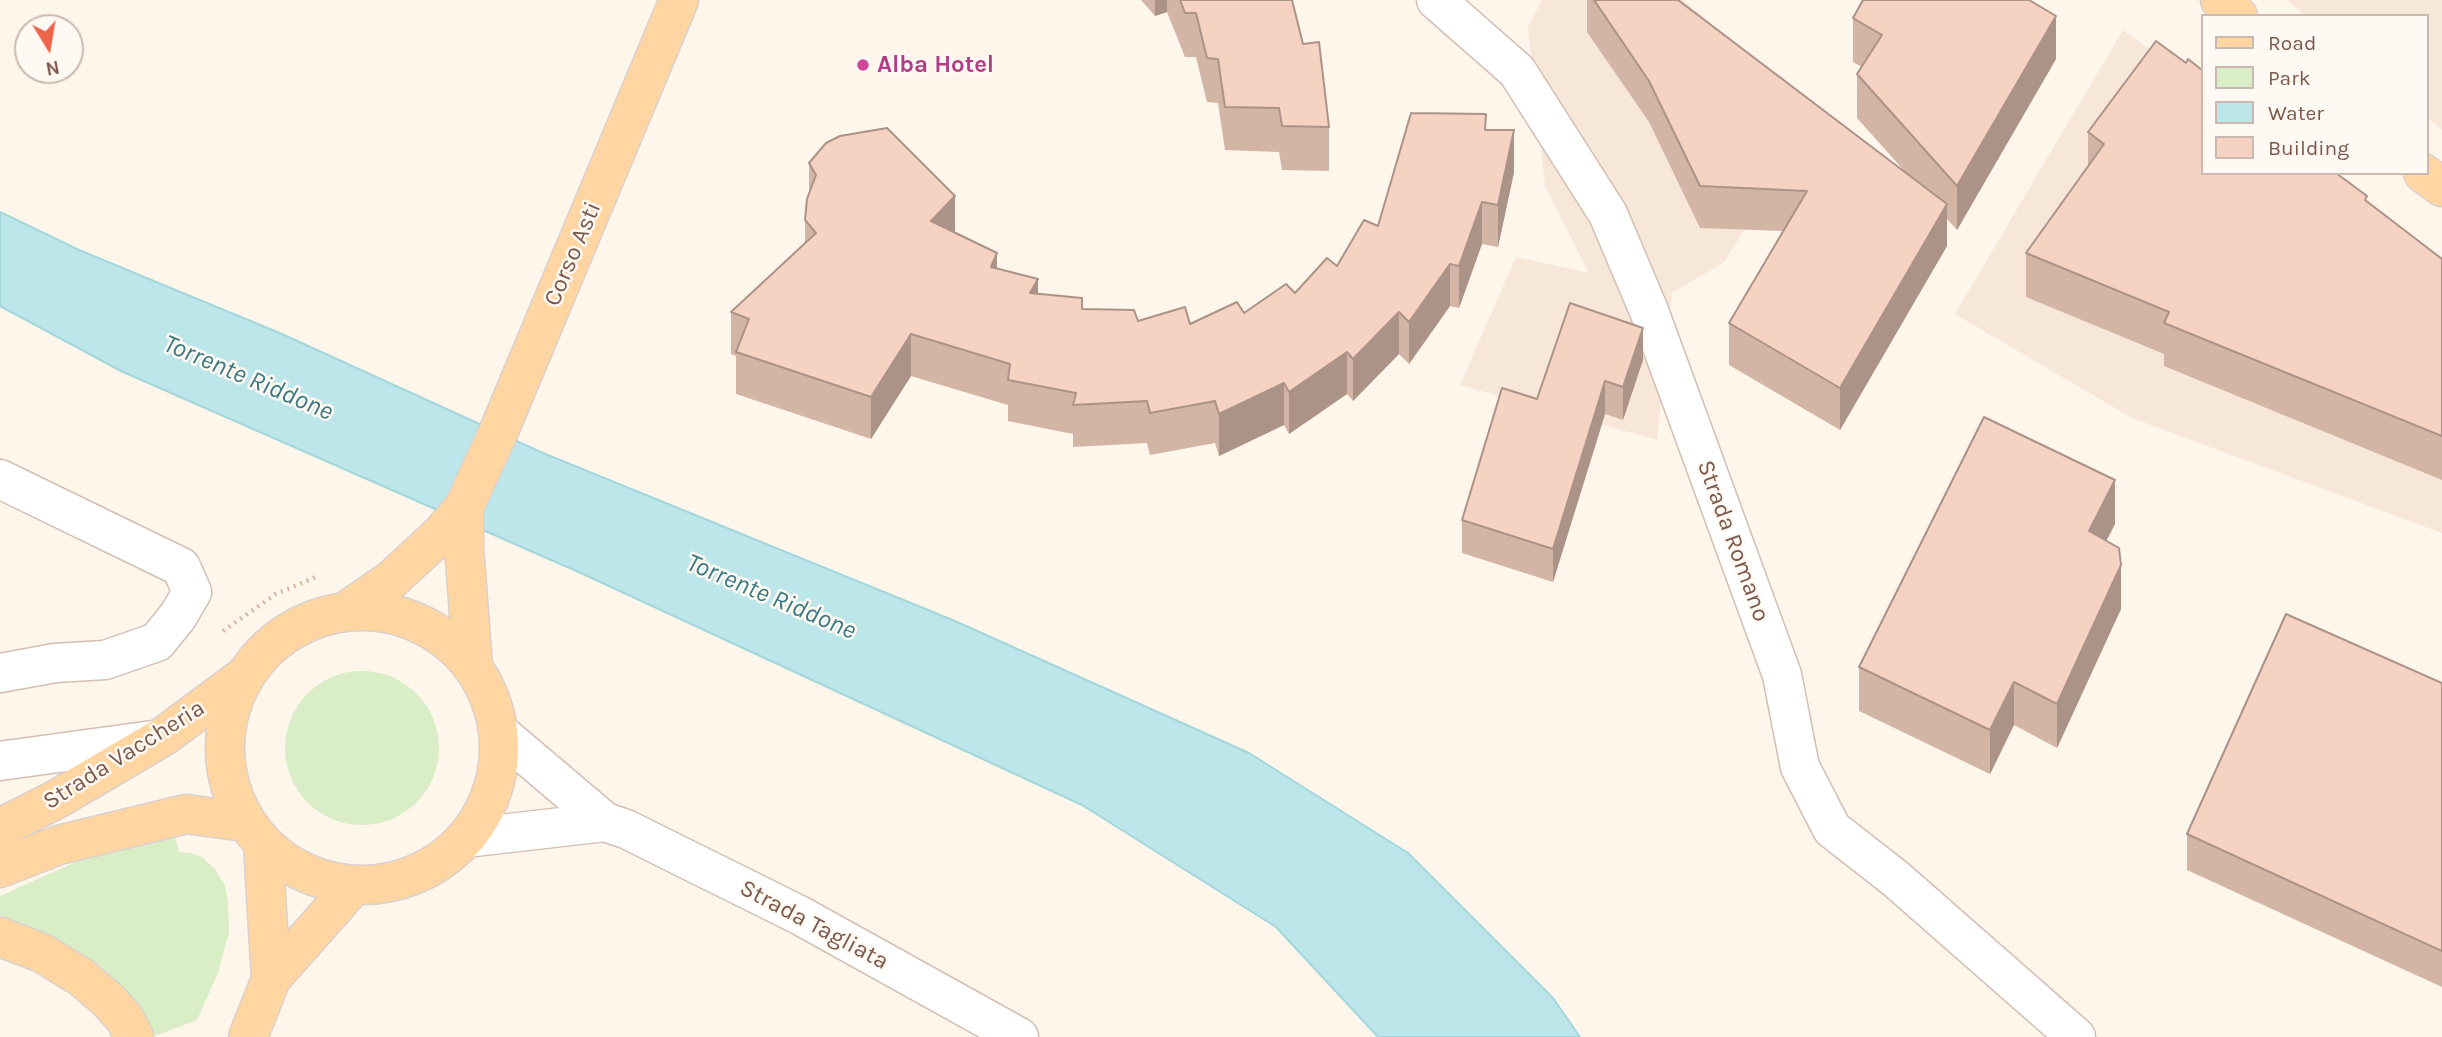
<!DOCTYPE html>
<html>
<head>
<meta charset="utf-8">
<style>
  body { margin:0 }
  #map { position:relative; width:2442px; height:1037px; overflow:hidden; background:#fef5eb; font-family:Karla,sans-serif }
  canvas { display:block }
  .legend { position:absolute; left:2201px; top:14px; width:228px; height:161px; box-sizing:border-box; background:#fff9f3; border:2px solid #cbb9b0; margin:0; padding:9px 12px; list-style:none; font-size:21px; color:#7c594b }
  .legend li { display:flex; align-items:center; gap:14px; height:35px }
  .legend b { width:35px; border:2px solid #cbb9b0 }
  .north { position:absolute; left:14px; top:14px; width:70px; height:70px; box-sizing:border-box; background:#fff9f3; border:2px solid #cbb9b0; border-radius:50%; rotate:169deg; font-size:19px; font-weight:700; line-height:28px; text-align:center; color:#7c594b }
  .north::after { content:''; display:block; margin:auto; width:24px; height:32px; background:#ed644a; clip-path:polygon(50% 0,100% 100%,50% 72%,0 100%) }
</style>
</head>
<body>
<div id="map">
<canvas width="2442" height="1037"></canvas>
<ul class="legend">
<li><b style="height:9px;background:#ffd6a1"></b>Road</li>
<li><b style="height:19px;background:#d9edc7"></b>Park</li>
<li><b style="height:19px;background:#bde6ea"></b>Water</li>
<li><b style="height:19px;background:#f5d2c1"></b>Building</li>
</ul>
<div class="north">N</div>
</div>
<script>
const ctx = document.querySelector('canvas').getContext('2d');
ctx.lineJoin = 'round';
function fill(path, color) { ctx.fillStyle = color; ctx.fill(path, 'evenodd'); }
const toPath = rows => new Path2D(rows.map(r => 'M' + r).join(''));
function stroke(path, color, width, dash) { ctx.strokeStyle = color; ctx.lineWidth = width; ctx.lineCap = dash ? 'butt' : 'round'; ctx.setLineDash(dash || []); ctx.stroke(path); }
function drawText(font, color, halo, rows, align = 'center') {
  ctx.font = font + ' Karla,sans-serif'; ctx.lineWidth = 5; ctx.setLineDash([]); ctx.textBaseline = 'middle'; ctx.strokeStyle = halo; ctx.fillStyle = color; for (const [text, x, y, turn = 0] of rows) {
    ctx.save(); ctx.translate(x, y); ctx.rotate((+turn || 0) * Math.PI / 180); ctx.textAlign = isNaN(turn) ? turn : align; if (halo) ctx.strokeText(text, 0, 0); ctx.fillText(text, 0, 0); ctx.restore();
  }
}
const residential = toPath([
  [1542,0,1683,0,1819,113,1724,262,1672,293,1657,440,1460,385,1516,257,1589,273,1545,186,1528,27],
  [2287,0,2442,0,2442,130,2426,117,2426,16,2305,16],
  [2123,30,2202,88,2202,173,2442,263,2442,533,2132,418,1955,314]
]);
const green = toPath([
  '285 748a77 77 0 1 1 154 0a77 77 0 1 1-154 0Z',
  [175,836,179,852,191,853,203,858,215,869,225,885,228,901,229,932,218,973,197,1020,155,1036,144,1019,0,920,0,896,89,856]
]);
const water = toPath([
  [0,212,79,250,282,334,543,453,955,621,1249,753,1408,853,1553,998,1580,1037,1378,1037,1276,927,1082,805,583,574,121,371,0,306,0,212]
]);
const path = toPath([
  [223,631,276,594,318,576]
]);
const minor = toPath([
  [1436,0,1517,71,1608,214,1649,311,1782,675,1800,767,1832,829,1896,879,2076,1037],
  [0,479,181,567,192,592,178,616,157,642,105,660,55,663,0,673],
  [500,733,605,822,626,829,801,916,1019,1037],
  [0,761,153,740],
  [466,838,605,822]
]);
const major = toPath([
  [2220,0,2238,16],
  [2423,173,2442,187],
  [464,507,464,547,473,666],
  '225 748a137 137 0 1 1 274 0a137 137 0 1 1-274 0Z',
  [346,611,390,581,440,535,464,507,498,433,679,0],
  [0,828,57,799,164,736,242,678],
  [263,844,271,979],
  [0,868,59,845,186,814,245,822],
  [0,937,42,953,81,977,108,1000,125,1019,134,1037],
  [248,1037,271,979,354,885]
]);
const wall = toPath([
  [1141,0,1292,0,1303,44,1329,127,1329,171,1282,170,1279,152,1225,150,1218,103,1207,102,1196,57,1185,57,1167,12,1155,16],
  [1587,0,1678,0,1907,174,1857,118,1857,74,1862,67,1853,62,1853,18,2056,59,1957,230,1947,219,1947,246,1840,430,1729,365,1729,323,1783,231,1700,228,1649,122,1587,32],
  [1486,130,1514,172,1498,247,1482,244,1459,308,1450,306,1409,364,1399,354,1353,401,1347,394,1289,434,1284,425,1219,456,1215,443,1150,455,1147,443,1073,447,1073,434,1008,421,1008,405,911,376,871,439,736,394,736,356,731,354,731,312,805,243,805,220,809,195,809,163,955,233,997,268,1038,294,1082,309,1138,321,1190,324,1244,313,1295,293,1337,266,1378,226],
  [2088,132,2202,173,2367,201,2442,259,2442,480,2164,366,2164,354,2026,297,2026,253,2088,166],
  [1643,360,1623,420,1605,414,1553,582,1462,553,1462,520,1537,399],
  [2115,524,2106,541,2121,609,2057,748,2014,725,1990,774,1859,711,1859,667],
  [2442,683,2442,987,2187,870,2187,834]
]);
const shadedWall = toPath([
  [1155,0,1167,0,1167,12,1155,16],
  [2056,16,2056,59,1957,230,1957,186],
  [1514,130,1514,172,1498,247,1498,205],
  [955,196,955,238,931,221],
  [1482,202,1482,244,1459,308,1459,266],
  [1947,204,1947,246,1840,430,1840,388],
  [997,253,997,294,991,267],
  [1450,264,1450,306,1409,364,1409,322],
  [1038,279,1038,321,1030,293],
  [1399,312,1399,354,1353,401,1353,359],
  [1643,328,1643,360,1623,420,1623,387],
  [911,334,911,376,871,439,871,397],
  [1347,352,1347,394,1289,434,1289,392],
  [1605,381,1605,414,1553,582,1553,549],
  [1284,383,1284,425,1219,456,1219,414],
  [2115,480,2115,524,2089,575,2089,531],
  [2121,565,2121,609,2057,748,2057,704],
  [2014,682,2014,725,1990,774,1990,730]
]);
const building = toPath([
  [1180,0,1292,0,1303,44,1319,42,1329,127,1282,126,1279,108,1225,107,1218,59,1207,58,1196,13,1185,13,1180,0],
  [1594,0,1678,0,1947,204,1840,388,1729,323,1807,191,1700,186,1649,81,1594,0],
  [1863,0,2029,0,2056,16,1957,186,1857,74,1882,35,1853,18,1863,0],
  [2156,41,2186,63,2188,59,2202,70,2202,173,2336,173,2367,196,2365,200,2442,259,2442,436,2164,323,2169,312,2026,253,2104,144,2088,132,2156,41],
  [1411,113,1486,114,1485,130,1514,130,1498,205,1482,202,1459,266,1450,264,1409,322,1399,312,1353,359,1347,352,1289,392,1284,383,1219,414,1215,401,1150,413,1147,401,1073,405,1076,393,1008,380,1010,364,911,334,871,397,736,352,749,319,731,312,816,233,805,220,807,199,816,175,809,163,826,143,840,136,887,128,955,196,931,221,997,253,991,267,1038,279,1030,293,1082,298,1082,309,1134,310,1138,321,1185,307,1190,324,1237,302,1244,313,1286,284,1295,293,1327,258,1337,266,1364,220,1378,226,1411,113],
  [1570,303,1643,328,1623,387,1605,381,1553,549,1462,520,1502,388,1537,399,1570,303],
  [1984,417,2115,480,2089,531,2119,548,2121,565,2057,704,2014,682,1990,730,1859,667,1984,417],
  [2286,614,2442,683,2442,951,2187,834,2286,614]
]);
const markers = [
  [863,65,7,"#d1479c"]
];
const hotelNames = [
  ["Alba Hotel",877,65]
];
const streetNames = [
  ["Corso Asti",573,254,-67],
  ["Strada Romano",1733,541,70],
  ["Strada Vaccheria",124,755,-32],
  ["Strada Tagliata",814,925,28]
];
const waterNames = [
  ["Torrente Riddone",248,378,23],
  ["Torrente Riddone",771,597,23]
];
fill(residential, '#f6e7d9');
fill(green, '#d9edc7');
fill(water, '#bde6ea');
stroke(water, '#a3d7dc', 2);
stroke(minor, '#d4beb2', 41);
stroke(major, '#dad1cd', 41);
stroke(path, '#dbb5a3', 4.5, [2, 5]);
stroke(minor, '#fff', 38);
stroke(major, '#ffd6a1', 38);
fill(wall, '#d3b5a6');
fill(shadedWall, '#ac9387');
fill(building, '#f5d2c1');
stroke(building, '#ac9387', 2);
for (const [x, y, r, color] of markers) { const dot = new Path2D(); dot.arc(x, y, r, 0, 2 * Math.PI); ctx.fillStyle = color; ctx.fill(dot); stroke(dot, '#fff9f3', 2.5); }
drawText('bold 24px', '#b23c85', '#fff9f3', hotelNames, 'left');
drawText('24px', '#7c594b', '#fff9f3', streetNames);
drawText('italic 26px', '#3c7a81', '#fff9f3', waterNames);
</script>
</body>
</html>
